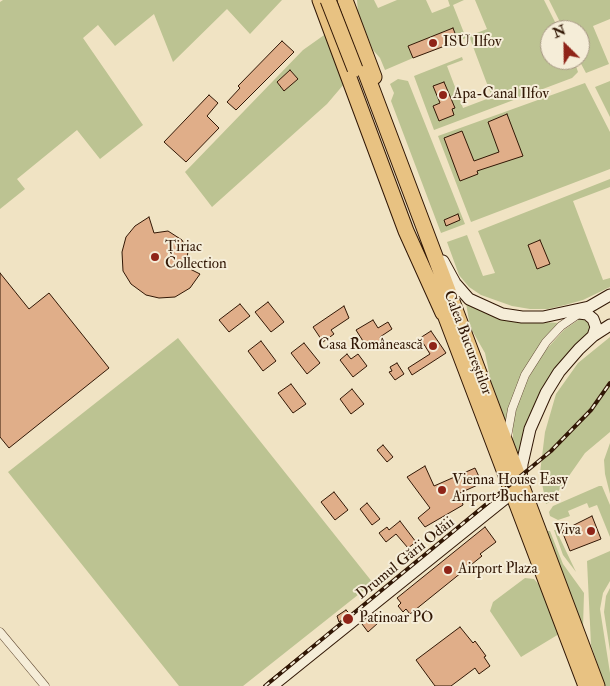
<!DOCTYPE html>
<html>
<head>
<meta charset="utf-8">
<style>
  body { margin:0 }
  #map { position:relative; width:610px; height:686px; overflow:hidden; background:#f0e3c3; font-family:"IM FELL Double Pica",serif }
  canvas { display:block }
  .north { position:absolute; left:540px; top:20px; width:50px; height:50px; box-sizing:border-box; background:#f5edd8; border:1px solid #a79784; border-radius:50%; rotate:337deg; font-size:14px; font-weight:700; line-height:20px; text-align:center; color:#311705 }
  .north::after { content:''; display:block; margin:auto; width:18px; height:22px; background:#8f2418; clip-path:polygon(50% 0,100% 100%,50% 72%,0 100%) }
</style>
</head>
<body>
<div id="map">
<canvas width="610" height="686"></canvas>
<div class="north">N</div>
</div>
<script>
const ctx = document.querySelector('canvas').getContext('2d');
ctx.lineJoin = 'round';
function fill(path, color) { ctx.fillStyle = color; ctx.fill(path, 'evenodd'); }
const toPath = rows => new Path2D(rows.map(r => 'M' + r).join(''));
function stroke(path, color, width, dash) { ctx.strokeStyle = color; ctx.lineWidth = width; ctx.lineCap = dash ? 'butt' : 'round'; ctx.setLineDash(dash || []); ctx.stroke(path); }
function drawText(font, color, halo, rows, align = 'center') {
  ctx.font = font + ' "IM FELL Double Pica",serif'; ctx.lineWidth = 4; ctx.setLineDash([]); ctx.textBaseline = 'middle'; ctx.strokeStyle = halo; ctx.fillStyle = color; for (const [text, x, y, turn = 0] of rows) {
    ctx.save(); ctx.translate(x, y); ctx.rotate((+turn || 0) * Math.PI / 180); ctx.textAlign = isNaN(turn) ? turn : align; if (halo) ctx.strokeText(text, 0, 0); ctx.fillText(text, 0, 0); ctx.restore();
  }
}
const green = toPath([
  [3,0,282,0,250,34,227,9,173,62,154,14,115,46,98,25,83,38,143,125,100,159,77,130,17,179,25,189,0,209,0,2],
  [357,0,374,0,378,8,397,0,426,0,432,13,450,6,448,0,464,0,453,5,466,38,458,41,453,29,408,46,413,58,385,70,380,58,373,50,358,13],
  [475,0,544,0,559,30,550,30,550,60,574,60,578,72,572,78,434,130,414,76,462,57,463,60,447,66,463,108,492,97,469,36,487,29],
  [549,0,610,0,610,19,593,26,609,64,586,73,579,60,580,30,564,30],
  [327,33,344,84,327,104,212,207,185,172,303,50],
  [398,79,408,81,465,224,441,233,391,101,394,93,390,84],
  [610,81,610,117,595,87],
  [585,83,610,132,610,169,471,222,438,136],
  [610,179,610,187,573,201,603,280,610,278,610,287,583,300,565,305,548,309,530,309,512,306,481,295,469,287,459,275,447,242,467,235,483,276,495,273,478,231],
  [466,303,490,315,515,321,561,323,538,350,506,430,493,392,485,353,470,327],
  [581,318,590,319,592,332,572,349,519,460,513,446,513,422,518,402,525,384,543,353,564,330],
  [610,337,610,432,585,453,557,493,559,498,546,504,540,473,545,432,556,394,578,363],
  [178,338,373,583,243,686,179,686,8,472],
  [610,443,610,494,605,474,604,460],
  [599,486,602,486,610,505,610,537,597,505,589,508,587,503,568,511,570,516,558,520,550,516,549,512,553,506],
  [554,530,556,530,576,572,563,555],
  [547,531,550,531,563,564,584,593,583,628],
  [610,551,610,581,603,593,600,609,610,673,610,686,605,686,591,645,587,561],
  [525,578,534,579,540,586,559,634,521,657,490,611,493,602],
  [610,588,610,651,604,612,606,596]
]);
const building = toPath([
  [453,28,458,41,413,58,408,46,453,28],
  [282,41,294,52,236,110,227,102,240,88,238,86,282,41],
  [290,70,298,79,284,91,277,82,290,70],
  [444,82,455,108,452,109,454,115,439,121,433,106,440,103,433,86,444,82],
  [209,95,218,103,207,116,219,128,186,162,164,142,209,95],
  [507,114,523,156,477,171,478,174,460,181,444,138,462,131,474,161,499,152,488,122,507,114],
  [458,214,460,220,446,226,444,220,458,214],
  [149,217,154,233,168,231,182,240,188,251,186,267,200,274,190,288,175,297,159,298,146,295,131,284,123,271,122,252,126,237,135,226,149,217],
  [540,240,550,264,537,269,528,245,540,240],
  [0,273,29,309,49,293,109,368,9,448,0,437,0,273],
  [268,302,284,322,271,332,255,312,268,302],
  [240,304,250,316,229,332,219,320,240,304],
  [344,306,349,318,331,330,334,334,323,342,313,327,344,306],
  [373,320,378,328,388,322,392,329,380,337,382,340,368,349,356,330,373,320],
  [431,331,446,353,412,375,408,368,430,354,420,338,431,331],
  [261,341,276,361,263,371,248,351,261,341],
  [304,343,320,363,307,374,291,353,304,343],
  [347,354,351,359,358,354,367,366,353,377,340,360,347,354],
  [397,363,404,374,395,380,389,372,392,371,390,367,397,363],
  [291,384,306,404,293,413,278,393,291,384],
  [352,389,364,404,351,414,340,399,352,389],
  [383,445,393,457,387,462,377,450,383,445],
  [425,466,434,486,475,468,482,483,460,493,463,505,425,527,418,518,430,508,407,477,425,466],
  [334,492,348,510,335,520,321,502,334,492],
  [367,503,380,519,372,525,360,509,367,503],
  [592,516,601,539,570,551,562,531,592,516],
  [400,521,416,542,408,548,396,534,386,542,379,533,387,527,389,530,400,521],
  [485,527,496,542,480,554,482,556,410,614,406,609,403,612,398,606,401,603,397,598,485,527],
  [346,610,350,614,339,622,337,616,346,610],
  [370,617,373,617,378,623,368,632,362,624,370,617],
  [460,627,473,643,475,641,486,656,484,657,490,666,479,674,475,668,451,686,435,686,416,660,460,627]
]);
const street = toPath([
  [507,437,512,409,525,375,546,342,561,326,577,315],
  [0,632,45,686]
]);
const secondary = toPath([
  [443,261,455,283,469,299,502,314,522,317,543,317,589,307],
  [584,310,610,295],
  [579,313,587,314,593,319,596,327,593,336],
  [521,480,522,464,530,429,546,393,559,372,579,349,593,336,610,325],
  [272,686,512,493]
]);
const highway = toPath([
  [320,0,406,231,443,313],
  [345,0,374,77],
  [364,68,597,686],
  [441,304,586,686]
]);
const rail = toPath([
  [265,686,551,451,591,410,610,383]
]);
const highwayBridge = toPath([
  [328,0,355,69]
]);
const markers = [
  [433,43,5,"#8f2418"],
  [443,95,5,"#8f2418"],
  [155,257,5,"#8f2418"],
  [433,346,5,"#8f2418"],
  [442,490,5,"#8f2418"],
  [591,531,5,"#8f2418"],
  [448,570,5,"#8f2418"],
  [348,619,6,"#8f2418"]
];
const poiNames = [
  ["ISU Ilfov",443,43],
  ["Apa-Canal Ilfov",453,95],
  ["Țiriac",165,248],
  ["Collection",165,265],
  ["Casa Românească",423,346,"right"],
  ["Vienna House Easy",452,481],
  ["Airport Bucharest",452,498],
  ["Viva",581,531,"right"],
  ["Airport Plaza",458,570],
  ["Patinoar PO",359,619]
];
const streetNames = [
  ["Calea Bucureștilor",467,343,69],
  ["Drumul Gării Odăii",406,559,-39]
];
fill(green, '#bcc392');
fill(building, '#e0ae89');
stroke(building, '#311705', 1);
stroke(street, '#614a34', 9);
stroke(secondary, '#311705', 13);
stroke(highway, '#311705', 17);
stroke(street, '#f5edd8', 8);
stroke(secondary, '#f5edd8', 11);
stroke(highway, '#e8c282', 15);
stroke(rail, '#311705', 4);
stroke(rail, '#f5edd8', 2, [5.5]);
stroke(highwayBridge, '#311705', 17, []);
stroke(highwayBridge, '#e8c282', 15);
for (const [x, y, r, color] of markers) { const dot = new Path2D(); dot.arc(x, y, r, 0, 2 * Math.PI); ctx.fillStyle = color; ctx.fill(dot); stroke(dot, '#f5edd8', 2); }
drawText('15px', '#311705', '#f5edd8', poiNames, 'left');
drawText('15px', '#311705', '#f5edd8', streetNames);
</script>
</body>
</html>
